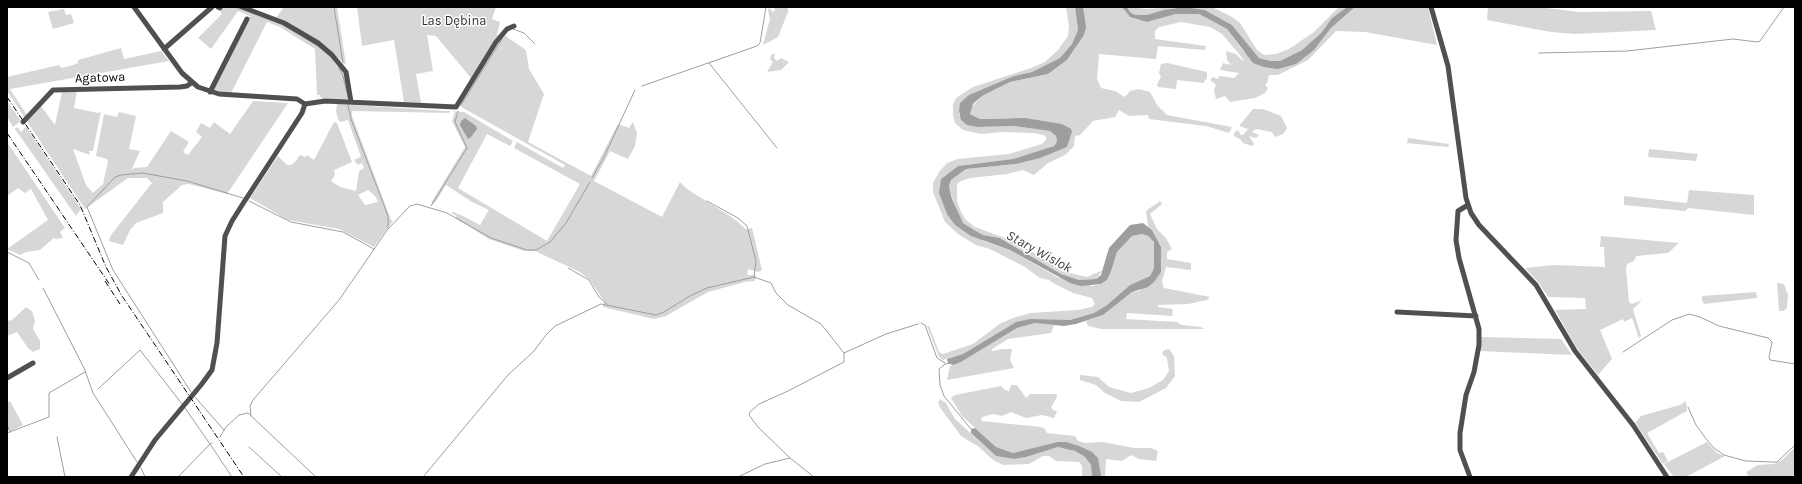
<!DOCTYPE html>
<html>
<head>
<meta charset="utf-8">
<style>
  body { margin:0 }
  #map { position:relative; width:1802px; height:484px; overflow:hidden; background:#fff; font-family:Karla,sans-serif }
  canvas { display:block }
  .frame { position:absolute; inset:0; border:8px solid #000; pointer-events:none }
</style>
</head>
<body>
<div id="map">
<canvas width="1802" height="484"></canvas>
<div class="frame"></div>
</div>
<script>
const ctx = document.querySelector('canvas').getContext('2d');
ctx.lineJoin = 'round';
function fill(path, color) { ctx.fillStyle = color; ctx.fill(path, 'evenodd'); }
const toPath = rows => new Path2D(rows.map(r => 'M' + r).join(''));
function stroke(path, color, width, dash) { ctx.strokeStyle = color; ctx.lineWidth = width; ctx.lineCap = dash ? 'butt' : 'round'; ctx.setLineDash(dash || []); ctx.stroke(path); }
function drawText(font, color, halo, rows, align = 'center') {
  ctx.font = font + ' Karla,sans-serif'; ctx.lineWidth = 3; ctx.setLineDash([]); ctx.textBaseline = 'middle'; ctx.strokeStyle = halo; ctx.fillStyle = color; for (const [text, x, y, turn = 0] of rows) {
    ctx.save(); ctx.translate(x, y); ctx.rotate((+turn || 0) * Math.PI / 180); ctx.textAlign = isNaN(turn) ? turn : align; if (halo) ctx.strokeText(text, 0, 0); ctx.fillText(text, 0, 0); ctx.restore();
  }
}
const green = toPath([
  [223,7,239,7,273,20,309,39,335,59,344,72,349,97,346,100,321,98,320,95,317,95,315,49,280,27,267,22,231,93,213,90,250,16,238,11,211,49,198,38,222,14,220,11],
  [284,7,337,7,346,65,321,43,276,18],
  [357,7,496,7,492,19,500,22,497,35,499,36,471,78,436,36,427,35,433,71,416,74,421,103,404,102,394,40,362,46],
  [774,7,788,7,788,12,778,37,763,45,770,19,768,10,769,8,773,12,775,11],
  [1066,7,1075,7,1078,30,1072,44,1060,58,1032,72,1014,76,961,103,959,111,959,115,978,127,1014,126,1050,131,1056,136,1057,141,1054,146,1013,159,958,166,941,179,947,214,983,241,1010,250,1057,277,1092,286,1101,284,1107,280,1117,252,1132,236,1142,234,1148,236,1154,242,1154,268,1150,276,1130,285,1107,305,1094,313,1070,320,1016,322,963,354,943,360,939,357,927,326,929,326,939,352,943,354,973,344,1001,323,1013,318,1031,313,1078,310,1092,307,1095,304,1092,298,1073,293,1053,283,1049,280,1040,278,1025,267,990,249,976,245,958,234,945,222,933,192,933,183,939,172,947,163,958,159,1009,154,1042,144,1046,140,1046,137,1044,135,1033,133,1002,132,981,134,963,130,955,123,953,115,953,104,956,98,973,87,1031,68,1045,62,1058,50,1068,36,1069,26],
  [1083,7,1122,7,1130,17,1147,22,1176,14,1199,14,1227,29,1243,51,1272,68,1314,50,1331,28,1355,7,1428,7,1437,45,1365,32,1336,31,1308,60,1278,75,1269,75,1267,83,1265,85,1268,88,1265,93,1255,98,1230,102,1225,96,1216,99,1214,90,1216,85,1210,80,1213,77,1217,79,1220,76,1234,78,1239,73,1220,70,1223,63,1231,65,1227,60,1226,51,1236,54,1243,61,1244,60,1222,34,1210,27,1181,22,1159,27,1155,31,1155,39,1206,46,1205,50,1158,46,1156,59,1099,54,1097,79,1101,88,1115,91,1125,97,1130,91,1138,89,1150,92,1157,105,1167,115,1232,127,1229,133,1206,126,1149,119,1148,115,1129,116,1119,110,1115,117,1093,121,1080,135,1075,136,1074,146,1065,155,1048,163,1034,175,1023,170,1007,174,970,178,961,181,957,184,957,201,961,212,966,220,975,227,1013,241,1038,255,1061,271,1087,277,1103,270,1096,279,1079,280,1061,274,1001,238,983,235,963,223,956,211,949,186,951,180,966,169,1016,164,1067,147,1072,132,1062,124,1006,118,980,119,970,114,971,108,982,96,1010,82,1048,74,1067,60,1084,35],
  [1127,7,1147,9,1177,7,1177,8,1147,15,1135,15,1130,12],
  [1185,7,1214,8,1232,17,1240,23,1257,50,1264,55,1276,54,1289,49,1314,32,1339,7,1347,7,1332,18,1321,33,1302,50,1280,61,1271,61,1259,58,1232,25,1205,10],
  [1488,7,1538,7,1579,12,1651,11,1656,30,1575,34,1551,32,1487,20],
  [64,9,66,15,71,14,74,23,53,29,48,12],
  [504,35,526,50,529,69,544,94,528,142,591,176,618,124,629,128,633,122,637,133,635,146,628,159,610,151,594,181,662,217,680,182,687,189,733,218,747,230,750,228,752,228,762,270,758,272,748,269,747,275,756,275,755,281,745,282,708,292,666,316,654,319,603,307,604,301,590,280,580,272,535,251,524,251,489,239,455,218,457,216,451,213,453,212,463,216,480,225,489,210,472,202,446,185,436,201,433,204,431,203,465,147,452,121,455,112,450,111,449,113,352,111,352,116,391,220,393,221,374,247,339,229,288,220,250,198,278,156,287,165,291,165,297,160,298,157,301,155,305,157,307,155,314,160,334,122,337,123,352,162,334,170,335,175,331,181,340,187,356,191,359,171,364,168,362,163,358,165,354,160,361,157,348,120,340,122,338,119,336,112,337,104,464,112,513,141,510,146,487,134,458,188,547,241,580,184,514,148,517,142,563,168,565,165,463,108,460,105],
  [368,190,375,196,378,202,365,205,358,195],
  [121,48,124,59,161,51,169,61,10,89,27,115,25,118,7,91,7,77,59,65,62,68,73,65,78,63,78,60],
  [775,53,774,58,777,61,781,58,789,62,781,70,767,72,773,62,770,59,771,55],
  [1167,63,1207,72,1207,78,1203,83,1177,80,1176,89,1158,87,1157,84,1161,77,1159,73,1161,64],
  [77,91,74,108,98,113,101,111,93,151,89,151,90,155,73,149,86,185,93,193,103,184,108,161,107,159,96,156,104,114,117,117,119,112,136,116,129,149,140,151,131,171,134,168,147,167,171,131,189,142,183,152,188,155,202,137,196,132,201,123,210,128,214,122,230,134,253,101,288,103,227,194,189,184,182,185,163,202,163,213,136,223,130,230,123,245,109,241,111,235,152,183,147,178,128,178,85,209,26,120,40,105,55,125,62,92],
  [7,101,21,121,13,127,7,117],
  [1253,109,1263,109,1281,116,1287,128,1283,134,1275,137,1272,132,1256,129,1252,132,1259,135,1256,138,1249,136,1254,144,1252,146,1243,143,1240,139,1234,136,1234,133,1238,130,1241,135,1243,135,1248,129,1239,126],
  [17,127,21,132,26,127,74,198,81,209,76,216,15,129],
  [1408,138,1449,144,1448,147,1407,143],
  [7,142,65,228,60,232,63,238,56,239,54,238,40,250,26,252,20,255,7,249,48,220,31,189,25,193,18,188,7,196],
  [1649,149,1698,154,1696,161,1648,157],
  [1689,190,1754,195,1754,215,1688,208,1685,211,1624,205,1624,196,1687,203],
  [1160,201,1162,204,1150,214,1157,229,1166,238,1172,249,1167,252,1167,259,1191,263,1191,270,1166,267,1162,281,1164,288,1210,297,1207,300,1188,304,1158,305,1158,307,1173,309,1172,316,1127,313,1126,319,1177,322,1181,325,1201,327,1204,329,1101,329,1088,326,1086,321,1103,315,1132,292,1139,291,1161,272,1161,247,1152,230,1148,226,1146,211],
  [1601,236,1679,243,1668,253,1636,256,1634,261,1627,264,1626,268,1629,302,1632,304,1642,300,1633,309,1641,336,1639,338,1632,318,1624,322,1623,319,1600,330,1612,359,1598,375,1576,347,1555,310,1586,309,1585,298,1548,297,1539,283,1525,268,1555,265,1605,267,1604,247,1600,247],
  [1777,283,1784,284,1788,295,1787,308,1783,311,1779,311],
  [1756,292,1757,298,1704,304,1702,300,1702,296],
  [26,307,32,311,35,321,33,329,40,341,40,349,33,352,28,348,17,332,7,336,7,321,12,320],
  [1035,323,1054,325,1051,333,1008,339,992,349,992,351,1002,349,1012,349,1010,360,1014,368,947,380,950,366,961,362,1017,328],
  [1480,337,1561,339,1572,355,1479,351],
  [1169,349,1174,356,1175,376,1166,388,1139,402,1121,401,1105,393,1096,385,1080,380,1080,375,1098,377,1109,387,1131,393,1149,388,1163,380,1169,371,1167,358,1162,354,1164,350],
  [1011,385,1017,385,1026,398,1030,394,1057,394,1056,399,1051,407,1053,410,1057,411,1054,418,1042,415,1026,418,1011,412,1002,416,993,414,982,417,981,421,1041,427,1045,429,1047,433,1075,436,1078,441,1086,443,1103,442,1134,448,1151,448,1158,451,1156,461,1139,459,1131,455,1122,461,1106,459,1105,477,1100,477,1098,458,1057,442,1013,453,996,447,962,416,951,398,955,395,1001,386,1005,390,1009,391],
  [940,399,946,403,955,419,996,456,1014,459,1026,457,1058,447,1066,449,1075,451,1085,457,1091,465,1092,477,1082,477,1082,466,1079,462,1056,461,1049,456,1043,456,1029,464,1003,465,993,460,979,447,961,436,941,409,938,403],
  [10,401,23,425,11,431,7,428,7,403],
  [1686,401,1687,411,1647,433,1659,453,1663,452,1668,461,1663,464,1635,423,1641,416,1680,405],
  [1707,442,1717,453,1725,456,1686,477,1674,477,1664,464],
  [1795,447,1795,477,1749,477,1746,472,1758,465,1774,464,1782,460]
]);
const water = toPath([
  [1075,7,1083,7,1086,27,1084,35,1067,60,1048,74,1010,82,982,96,973,104,970,114,980,119,1025,118,1062,124,1071,129,1072,132,1067,147,1040,158,1016,164,966,169,951,180,949,186,952,199,963,223,976,231,983,235,1000,238,1061,274,1079,280,1096,279,1101,275,1109,248,1130,225,1143,223,1152,230,1161,247,1161,272,1154,282,1148,287,1132,292,1103,315,1076,324,1064,326,1035,323,1017,328,961,362,953,365,948,363,947,359,963,354,1016,322,1030,319,1070,320,1094,313,1107,305,1130,285,1150,276,1154,268,1154,242,1148,236,1142,234,1132,236,1117,252,1111,271,1107,280,1101,284,1081,286,1070,283,1010,250,971,236,955,225,947,214,939,193,941,179,958,166,1013,159,1054,146,1057,141,1056,136,1050,131,1014,126,978,127,967,125,961,120,959,111,960,103,969,95,1014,76,1032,72,1060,58,1072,44,1078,30],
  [1122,7,1127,7,1130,12,1135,15,1147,15,1164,10,1185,7,1205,10,1232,25,1259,58,1271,61,1280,61,1302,50,1321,33,1332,18,1347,7,1355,7,1331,28,1314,50,1296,64,1278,69,1264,67,1253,63,1227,29,1199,14,1176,14,1147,22,1130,17],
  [465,118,476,126,477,129,471,137,468,139,460,125,461,121],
  [975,428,996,447,1013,453,1057,442,1066,442,1079,446,1092,452,1098,458,1101,476,1092,477,1091,465,1085,457,1075,451,1066,449,1058,447,1026,457,1014,459,996,456,971,433,971,429]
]);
const stream = toPath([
  [235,7,240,9],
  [334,7,343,63],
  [513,29,524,33,535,44],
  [305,38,318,46],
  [1539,53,1627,51,1733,39,1757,42,1760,41,1784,7],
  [709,63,777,148],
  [339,68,343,76,347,93],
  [642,86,757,46,760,43,766,7],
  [348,105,351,119,388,216,388,228],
  [461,105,502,39],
  [592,178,604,157,635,90],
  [249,201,291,222,343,232,374,249],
  [707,201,738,218,747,226,756,261,754,277],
  [431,206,467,148,455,122,458,111],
  [7,252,29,263,39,280],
  [568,268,589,280,599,297,607,304],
  [43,288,84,368,93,393,137,462],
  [921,323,925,325,937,358,945,363],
  [1623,352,1672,320,1689,314,1700,317,1719,326,1768,338,1772,342,1769,357,1770,360,1795,364],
  [950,363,945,364,939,369,940,385,944,396,971,429],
  [98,389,140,350,182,404],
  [191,392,113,270,87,207,115,177,121,175,143,173,187,181,243,198],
  [195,397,224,430],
  [1688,407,1696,425,1707,440,1714,448,1724,455,1746,461,1773,462,1777,462,1795,445],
  [185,408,210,444,212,443],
  [251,416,250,406,253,400,339,300,388,229,410,206,417,204,447,213,491,238,527,250,536,250,550,242,566,223,590,182],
  [7,425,10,432],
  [7,433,49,417,49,393,85,372],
  [57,437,65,477],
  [220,437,226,427,239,415,248,413,316,477],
  [249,447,282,477],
  [790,458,758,427,749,415,750,412,759,404,788,391,844,362,844,353],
  [141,468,145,477],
  [178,477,210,444,232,477],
  [423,477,508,375,534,351,546,335,555,326,601,304,656,315,664,312,688,297,707,288,754,277,771,283,776,293,788,305,821,324,844,353,886,334,918,324],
  [738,477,765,464,790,458,814,477]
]);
const minor = toPath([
  [134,7,182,73,198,87,219,94,297,99,305,104],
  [218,7,220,8],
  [242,7,284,23,318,43,332,55,346,72,351,102],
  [1431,7,1448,66,1466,198,1471,213,1479,225,1536,285,1575,351,1633,425,1667,477],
  [164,49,212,7],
  [210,92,247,19],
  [305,104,325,101,456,107,496,42,507,29,514,26],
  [23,122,53,90,180,87,187,86,191,83],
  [1468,205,1458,211,1456,240,1459,258,1479,329,1479,345,1474,372,1466,395,1460,433,1460,450,1470,477],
  [1397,312,1476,316],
  [7,378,33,363],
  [131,477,155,440,201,385,212,370,217,343,225,236,232,221,244,202,302,113,305,104]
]);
const rail = toPath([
  [7,97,80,205,106,267,122,296,244,477],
  [7,133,110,285],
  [105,281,120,304]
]);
const parkNames = [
  ["Las Dębina",454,21]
];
const streetNames = [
  ["Agatowa",100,78,-2]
];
const waterNames = [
  ["Stary Wislok",1039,252,29]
];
fill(green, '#d7d7d7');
fill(water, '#9e9e9e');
stroke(stream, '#9e9e9e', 1);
stroke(minor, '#505050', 5);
stroke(rail, '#000', 1, [6, 2, 1, 2]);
drawText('13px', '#2e2e2e', '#fff', parkNames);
drawText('13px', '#000', '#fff', streetNames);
drawText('italic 14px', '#3f3f3f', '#fff', waterNames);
</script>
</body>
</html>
